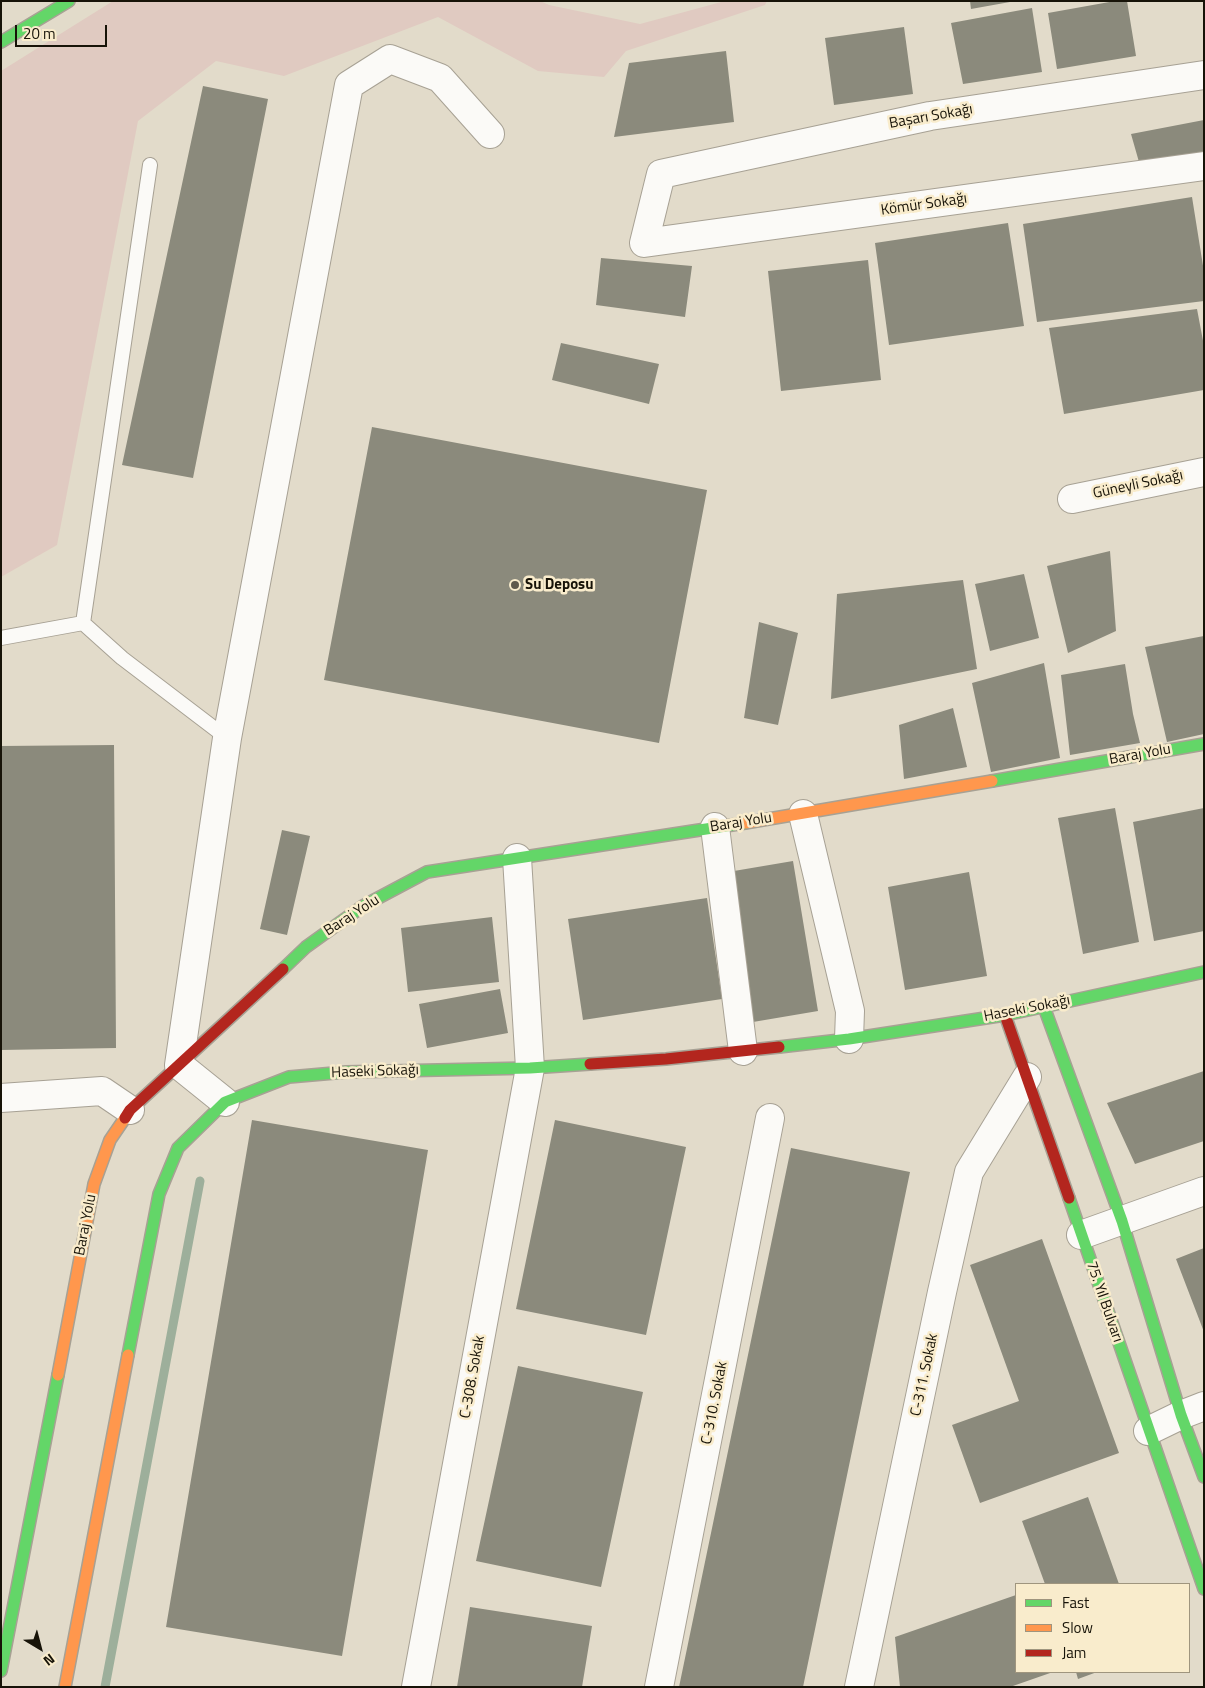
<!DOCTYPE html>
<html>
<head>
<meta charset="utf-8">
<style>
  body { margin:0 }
  #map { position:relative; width:1205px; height:1688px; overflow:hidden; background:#e2dbca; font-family:"Titillium Web",sans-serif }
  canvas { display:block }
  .frame { position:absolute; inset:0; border:2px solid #171308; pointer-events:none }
  .legend { position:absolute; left:1015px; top:1583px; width:175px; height:90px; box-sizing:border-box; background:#f9eccc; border:1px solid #9f957e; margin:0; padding:6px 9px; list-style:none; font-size:15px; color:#171308 }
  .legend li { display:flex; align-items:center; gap:10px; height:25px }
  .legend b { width:25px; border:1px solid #9f957e }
  .north { position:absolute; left:15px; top:1623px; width:50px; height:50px; -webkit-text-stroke:4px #f9eccc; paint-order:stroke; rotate:143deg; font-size:14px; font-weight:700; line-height:20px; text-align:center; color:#171308 }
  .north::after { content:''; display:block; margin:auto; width:18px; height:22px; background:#171308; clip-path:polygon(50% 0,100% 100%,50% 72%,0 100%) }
  .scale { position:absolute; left:15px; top:25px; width:92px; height:22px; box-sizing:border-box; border:2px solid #171308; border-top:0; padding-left:6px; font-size:15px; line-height:18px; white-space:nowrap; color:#171308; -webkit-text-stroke:4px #f9eccc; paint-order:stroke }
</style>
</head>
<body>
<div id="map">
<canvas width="1205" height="1688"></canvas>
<div class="frame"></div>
<ul class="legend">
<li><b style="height:6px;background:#63d668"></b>Fast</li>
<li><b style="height:6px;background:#ff974d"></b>Slow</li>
<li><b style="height:6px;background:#b3261e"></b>Jam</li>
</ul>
<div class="north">N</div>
<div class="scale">20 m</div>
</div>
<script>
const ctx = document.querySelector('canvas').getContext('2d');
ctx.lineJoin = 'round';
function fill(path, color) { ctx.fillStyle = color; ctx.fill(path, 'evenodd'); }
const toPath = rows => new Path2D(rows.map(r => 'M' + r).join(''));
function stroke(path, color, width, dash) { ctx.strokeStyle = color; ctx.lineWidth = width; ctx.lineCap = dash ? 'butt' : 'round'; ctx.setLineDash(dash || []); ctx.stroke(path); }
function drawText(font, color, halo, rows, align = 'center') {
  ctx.font = font + ' "Titillium Web",sans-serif'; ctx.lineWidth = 5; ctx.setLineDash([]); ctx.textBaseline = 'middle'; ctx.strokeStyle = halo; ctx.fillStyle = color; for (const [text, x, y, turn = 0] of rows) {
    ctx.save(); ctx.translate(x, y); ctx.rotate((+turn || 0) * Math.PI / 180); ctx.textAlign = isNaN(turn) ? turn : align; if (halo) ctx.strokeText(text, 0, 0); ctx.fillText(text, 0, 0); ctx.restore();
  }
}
const green = toPath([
  [113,1,540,1,549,5,640,24,725,1,767,1,765,5,626,51,604,77,538,71,438,17,284,76,216,61,138,121,57,545,1,577,1,71]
]);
const stream = toPath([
  [105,1687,200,1181]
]);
const building = toPath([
  [970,1,1010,1,1010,2,971,9],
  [1115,1,1127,1,1136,56,1057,69,1048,13],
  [1032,8,1042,72,963,84,951,23],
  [904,27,913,94,834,105,825,38],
  [726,51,734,122,614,137,629,63],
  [203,86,268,99,193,478,122,465],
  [1204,120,1204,152,1139,162,1131,134],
  [1192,197,1204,272,1204,301,1037,322,1023,224],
  [1008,223,1024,326,889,345,875,243],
  [601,258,692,266,685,317,596,305],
  [868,260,881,380,781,391,768,271],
  [1197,309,1204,346,1204,390,1064,414,1049,328],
  [561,343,659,364,649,404,552,380],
  [372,427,707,490,659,743,324,680],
  [1110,551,1116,631,1068,653,1047,566],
  [1024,574,1039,638,990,651,975,584],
  [963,580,977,669,831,699,837,594],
  [759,622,798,633,778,725,744,718],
  [1204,636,1204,734,1167,742,1145,647],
  [1044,663,1060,758,991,772,972,683],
  [1125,664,1133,714,1140,743,1070,755,1061,675],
  [953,708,967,767,904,779,899,725],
  [114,745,116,1048,1,1050,1,746],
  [1115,808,1139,942,1083,954,1058,818],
  [1204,808,1204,931,1154,941,1133,822],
  [282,830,310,836,287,935,260,929],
  [793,861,818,1011,753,1022,728,872],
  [969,872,987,976,905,990,888,887],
  [707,898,722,999,583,1020,568,919],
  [492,917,499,982,408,992,401,928],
  [500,989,508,1033,427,1048,419,1004],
  [1204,1071,1204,1141,1135,1164,1107,1103],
  [252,1120,428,1150,342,1656,166,1627],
  [555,1120,686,1147,646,1335,516,1309],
  [791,1148,910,1172,803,1687,679,1687],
  [1042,1239,1119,1453,980,1503,952,1425,1019,1401,970,1265],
  [1204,1248,1204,1332,1176,1259],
  [518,1366,643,1392,601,1587,476,1561],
  [1088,1497,1119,1584,1045,1584,1022,1521],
  [1016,1595,1016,1672,1053,1672,1010,1687,900,1687,895,1637],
  [470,1607,592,1626,582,1687,457,1687],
  [1076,1672,1097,1672,1078,1679]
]);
const lane = toPath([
  [83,623,150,165],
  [1,638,83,623,122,658,227,738]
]);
const street = toPath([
  [1204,75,930,116,661,174,644,243,1204,166],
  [1072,499,1204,472],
  [803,814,850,1011,849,1039],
  [715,827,743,1051],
  [1,1098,102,1091,130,1110],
  [225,1102,179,1065,227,738,349,85,390,59,440,78,490,134],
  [1081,1235,1204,1191],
  [1148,1431,1181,1415,1204,1406],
  [416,1687,530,1068,517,858],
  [659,1687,770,1118],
  [859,1687,942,1292,969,1172,1027,1077]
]);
const fast = toPath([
  [1,42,69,1],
  [992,781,1204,744],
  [283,969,306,947,363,906,427,872,745,823],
  [1044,1007,1122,1221,1181,1415,1204,1477],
  [779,1047,849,1039,1005,1015,1204,972],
  [1069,1198,1204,1589],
  [128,1355,159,1194,178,1148,225,1102,289,1077,346,1072,530,1068,590,1064],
  [1,1671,58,1375]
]);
const slow = toPath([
  [745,823,992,781],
  [58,1375,94,1184,110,1140,125,1118],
  [65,1687,128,1355]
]);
const jam = toPath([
  [1005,1015,1069,1198],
  [590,1064,666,1059,779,1047],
  [125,1118,130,1110,283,969]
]);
const markers = [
  [515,585,5,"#5e594c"]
];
const streetNames = [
  ["Başarı Sokağı",931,117,-10],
  ["Kömür Sokağı",924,205,-8],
  ["Güneyli Sokağı",1138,485,-12],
  ["Baraj Yolu",1140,755,-10],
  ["Baraj Yolu",741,823,-9],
  ["Baraj Yolu",352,916,-33],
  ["Haseki Sokağı",1027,1009,-11],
  ["Haseki Sokağı",375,1072,-2],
  ["Baraj Yolu",86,1225,-79],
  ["75. Yıl Bulvarı",1104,1302,71],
  ["C-311. Sokak",925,1375,-78],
  ["C-308. Sokak",473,1377,-80],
  ["C-310. Sokak",715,1403,-79]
];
const poiNames = [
  ["Su Deposu",525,585]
];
fill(green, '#e0cac1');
stroke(stream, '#9daf9b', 9);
fill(building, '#8b8a7c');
stroke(lane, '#a7a194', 16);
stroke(street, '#a7a194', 30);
stroke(fast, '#a7a194', 14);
stroke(slow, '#a7a194', 14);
stroke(jam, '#a7a194', 14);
stroke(lane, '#fbfaf7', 14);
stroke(street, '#fbfaf7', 28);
stroke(fast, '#63d668', 11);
stroke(slow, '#ff974d', 11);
stroke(jam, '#b3261e', 11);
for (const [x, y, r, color] of markers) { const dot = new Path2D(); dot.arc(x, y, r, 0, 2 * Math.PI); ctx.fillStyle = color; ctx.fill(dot); stroke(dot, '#f9eccc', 2); }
drawText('15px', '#171308', '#f9eccc', streetNames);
drawText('bold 15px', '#171308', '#f9eccc', poiNames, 'left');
</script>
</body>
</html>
